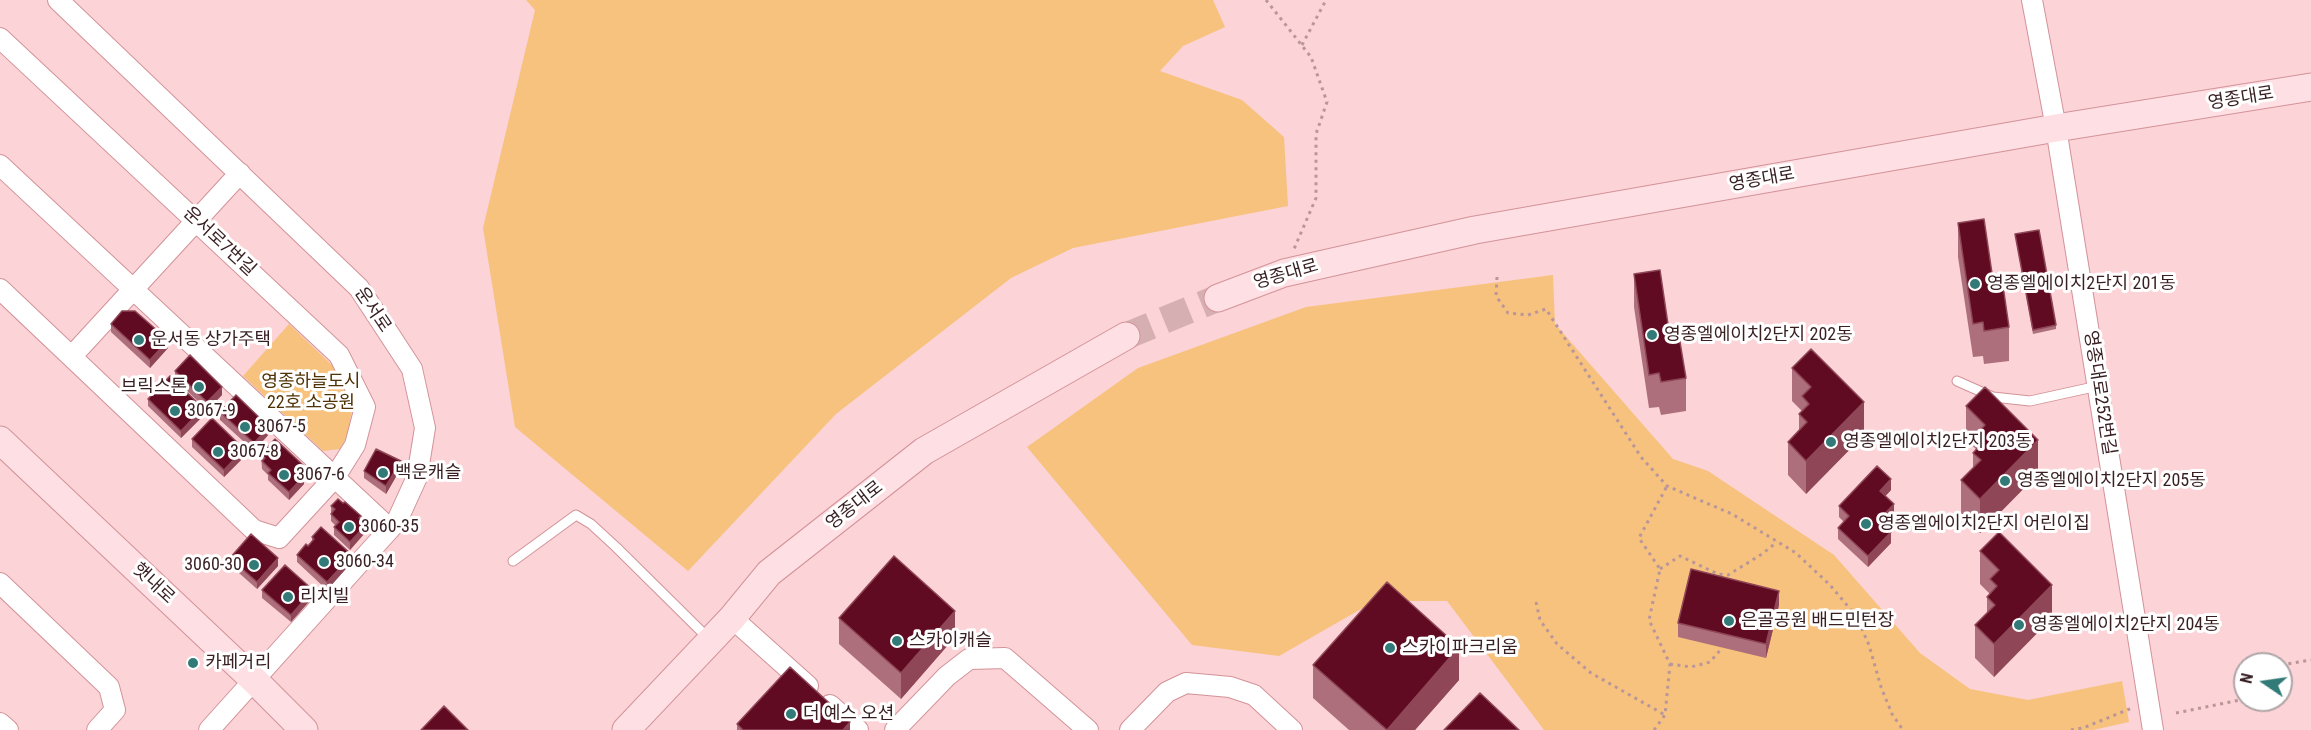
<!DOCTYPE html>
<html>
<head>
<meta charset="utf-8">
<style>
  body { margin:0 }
  #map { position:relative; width:2311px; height:730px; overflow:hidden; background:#fcd3d6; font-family:"Roboto Condensed",sans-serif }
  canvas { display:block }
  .north { position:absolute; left:2233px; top:652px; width:60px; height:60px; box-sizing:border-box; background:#fff; border:2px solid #afa5a7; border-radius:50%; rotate:283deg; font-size:16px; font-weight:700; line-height:24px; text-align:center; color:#371f22 }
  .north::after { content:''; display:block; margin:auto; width:21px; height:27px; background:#317a77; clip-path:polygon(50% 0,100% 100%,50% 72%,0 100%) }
</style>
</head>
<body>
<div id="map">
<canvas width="2311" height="730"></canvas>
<div class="north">N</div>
</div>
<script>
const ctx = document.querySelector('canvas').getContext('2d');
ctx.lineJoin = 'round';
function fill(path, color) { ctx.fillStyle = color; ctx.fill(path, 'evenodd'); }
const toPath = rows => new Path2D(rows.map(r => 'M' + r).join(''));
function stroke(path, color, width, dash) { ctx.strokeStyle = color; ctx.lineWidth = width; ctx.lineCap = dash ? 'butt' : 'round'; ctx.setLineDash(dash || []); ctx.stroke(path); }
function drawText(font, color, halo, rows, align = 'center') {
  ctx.font = font + ' "Roboto Condensed","Noto Sans KR",sans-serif'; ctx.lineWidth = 6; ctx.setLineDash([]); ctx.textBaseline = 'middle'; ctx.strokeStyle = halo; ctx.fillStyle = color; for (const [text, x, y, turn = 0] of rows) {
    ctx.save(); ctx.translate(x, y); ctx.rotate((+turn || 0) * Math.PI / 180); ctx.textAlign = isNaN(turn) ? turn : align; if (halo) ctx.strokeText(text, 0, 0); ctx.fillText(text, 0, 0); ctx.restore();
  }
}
const green = toPath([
  [526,0,1213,0,1225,27,1183,46,1160,71,1242,100,1284,137,1288,206,1073,248,1011,278,836,414,688,571,515,427,483,228,535,10],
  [1553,275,1555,324,1673,459,1708,471,1834,555,1920,653,1970,689,2028,700,2122,681,2129,722,2093,730,1544,730,1447,601,1375,601,1279,656,1192,645,1027,447,1138,368,1306,307],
  [289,324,336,369,350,387,352,410,347,436,340,449,323,451,243,376]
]);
const secondaryTunnel = toPath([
  [1126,336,1218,298]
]);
const path = toPath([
  [1266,0,1311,57,1327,102,1316,134,1316,198,1294,249],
  [1302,45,1326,0],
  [1497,277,1496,296,1508,313,1528,315,1546,309,1641,457,1667,486,1732,514,1796,553,1830,585,1856,616,1869,645,1881,687,1892,714,1903,730],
  [1660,569,1680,556,1718,574,1728,575,1762,554,1777,542],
  [1536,602,1540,620,1557,644,1591,673,1665,715],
  [1670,664,1691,667,1710,662,1722,648],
  [2281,665,2311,660],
  [2176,713,2245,699],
  [1654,730,1665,715,1670,664,1649,620,1660,569,1639,538,1667,486],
  [2071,730,2083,728,2132,708]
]);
const lane = toPath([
  [1957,381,1993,397,2030,401,2098,386],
  [513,561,576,515,591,524,616,547,708,638]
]);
const street = toPath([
  [58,0,359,288,412,369,425,428,417,477,397,521,209,730],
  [2032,0,2056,128,2153,730],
  [0,38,339,355,365,407,355,445,335,477,279,538,254,530,0,289],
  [0,165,390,529],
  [72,356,240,173],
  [0,583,109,687,115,710,97,730],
  [732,618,808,686],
  [830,705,858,730],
  [0,723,8,730],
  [895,730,947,676,969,659,1005,658,1088,730],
  [1130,730,1167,692,1186,683,1230,687,1254,695,1292,730]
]);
const secondary = toPath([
  [1218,298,1284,273,1475,230,2056,128,2311,87],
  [0,440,255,681,304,730],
  [626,730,732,618,769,573,924,451,1126,336]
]);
const wall = toPath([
  [1958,223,1993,280,2009,327,2009,361,1984,364,1983,356,1973,357,1958,257],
  [2015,234,2056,325,2056,329,2033,334],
  [1634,274,1669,331,1686,378,1686,411,1661,415,1659,407,1649,408,1634,307],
  [111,324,168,348,150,368,111,332],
  [1792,368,1864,435,1806,494,1788,475,1788,442,1799,430,1799,414,1802,411,1792,401],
  [175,371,222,395,207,410,175,379],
  [148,399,203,416,181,438,148,406],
  [1966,406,2038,474,1980,533,1961,514,1961,480,1973,468,1973,453,1976,449,1966,440],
  [220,412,269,434,254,451,220,420],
  [192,439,244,457,224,477,192,447],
  [261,454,303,472,302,473,304,484,289,500,268,480,268,475,262,469],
  [401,468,386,494,364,478,364,471],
  [1891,490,1885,496,1894,515,1884,526,1891,543,1868,567,1838,539,1838,528,1844,522,1839,517,1839,506],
  [331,506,361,520,364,526,364,534,350,550,334,535,334,527,336,526,331,521],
  [312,537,352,562,327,590,297,562,297,555,308,546,312,541],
  [1980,551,2052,618,1994,677,1975,658,1975,625,1987,613,1987,597,1990,594,1980,584],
  [230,558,278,566,257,589,230,565],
  [262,590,313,597,291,622,262,598],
  [1779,605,1766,658,1678,637,1678,623],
  [839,618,955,637,901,699,839,644],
  [1313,665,1459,680,1415,730,1349,730,1313,698],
  [737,724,850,730,737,730]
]);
const shadedWall = toPath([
  [168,340,168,348,150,368,150,360],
  [222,387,222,395,207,410,207,402],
  [1864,402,1864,435,1806,494,1806,461],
  [203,408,203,416,181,438,181,431],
  [269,427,269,434,254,451,254,443],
  [2038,440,2038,474,1980,533,1980,499],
  [244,449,244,457,224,477,224,470],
  [401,461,401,468,386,494,386,486],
  [303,465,303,472,298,477,298,470],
  [304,476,304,484,289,500,289,492],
  [1891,479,1891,490,1880,502,1880,491],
  [1894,504,1894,515,1878,531,1878,521],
  [364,522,364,534,350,550,350,542],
  [1891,532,1891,543,1868,567,1868,556],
  [352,555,352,562,327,590,327,582],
  [278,558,278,566,257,589,257,582],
  [2052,585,2052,618,1994,677,1994,644],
  [313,590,313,597,291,622,291,615],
  [1779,591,1779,605,1766,658,1766,644],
  [955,611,955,637,901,699,901,673],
  [1459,647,1459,680,1415,730,1387,730],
  [850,722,850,730,843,730]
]);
const building = toPath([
  [1984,219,1993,280,2002,279,2009,327,1984,331,1983,322,1973,324,1958,223,1984,219],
  [2039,230,2056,325,2033,330,2015,234,2039,230],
  [1660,270,1669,331,1678,330,1686,378,1661,382,1659,373,1649,375,1634,274,1660,270],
  [122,311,135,311,168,340,150,360,111,324,122,311],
  [1811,349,1864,402,1806,461,1788,442,1807,422,1799,414,1809,404,1802,396,1811,387,1792,368,1811,349],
  [190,355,222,387,207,402,175,371,190,355],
  [170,376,203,408,181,431,148,399,170,376],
  [1985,387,2038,440,1980,499,1961,480,1981,460,1973,453,1983,442,1976,435,1985,425,1966,406,1985,387],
  [236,395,269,427,254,443,220,412,236,395],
  [212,418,244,449,224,470,192,439,212,418],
  [275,439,303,465,298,470,304,476,289,492,268,473,271,470,262,461,265,458,261,454,275,439],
  [376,449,401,461,386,486,364,471,376,449],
  [1877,466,1891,479,1880,491,1894,504,1878,521,1891,532,1868,556,1838,528,1849,516,1839,506,1877,466],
  [338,499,343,503,345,502,361,516,359,518,364,522,361,524,364,527,350,542,334,527,339,522,331,514,335,509,331,506,338,499],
  [321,527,352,555,327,582,297,555,306,544,308,546,314,539,312,537,321,527],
  [1999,532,2052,585,1994,644,1975,625,1995,605,1987,597,1997,586,1990,579,1999,570,1980,551,1999,532],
  [251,534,278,558,257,582,230,558,251,534],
  [894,556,955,611,901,673,839,618,894,556],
  [285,565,313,590,291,615,262,590,285,565],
  [1691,569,1779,591,1766,644,1678,623,1691,569],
  [1387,582,1459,647,1387,730,1313,665,1387,582],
  [790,667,850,722,843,730,743,730,737,724,790,667],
  [1480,693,1519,730,1444,730,1480,693],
  [444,706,468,730,421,730,444,706]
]);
const markers = [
  [1975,284,6,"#317a77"],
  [1652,335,6,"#317a77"],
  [139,340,6,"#317a77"],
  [199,387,6,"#317a77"],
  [175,411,6,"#317a77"],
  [245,427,6,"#317a77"],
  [1831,442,6,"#317a77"],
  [218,452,6,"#317a77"],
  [383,473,6,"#317a77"],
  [284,475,6,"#317a77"],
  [2005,481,6,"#317a77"],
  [1866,524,6,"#317a77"],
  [349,527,6,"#317a77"],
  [324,562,6,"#317a77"],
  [254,565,6,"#317a77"],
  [288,597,6,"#317a77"],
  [1729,621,6,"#317a77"],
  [2019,625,6,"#317a77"],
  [897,641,6,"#317a77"],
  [1390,648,6,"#317a77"],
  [193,663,6,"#317a77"],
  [791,714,6,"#317a77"]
];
const streetNames = [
  ["영종대로",2241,99,-9],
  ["영종대로",1762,180,-10],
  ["운서로7번길",219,242,43],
  ["영종대로",1286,275,-16],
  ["운서로",372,310,56],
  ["영종대로252번길",2099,393,81],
  ["영종대로",855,506,-38],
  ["햇내로",153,584,43]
];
const poiNames = [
  ["영종엘에이치2단지 201동",1987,284],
  ["영종엘에이치2단지 202동",1664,335],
  ["운서동 상가주택",151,340],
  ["브릭스톤",187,387,"right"],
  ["3067-9",187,411],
  ["3067-5",257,427],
  ["영종엘에이치2단지 203동",1843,442],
  ["3067-8",230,452],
  ["백운캐슬",395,473],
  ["3067-6",296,475],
  ["영종엘에이치2단지 205동",2017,481],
  ["영종엘에이치2단지 어린이집",1878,524],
  ["3060-35",361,527],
  ["3060-34",336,562],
  ["3060-30",242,565,"right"],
  ["리치빌",300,597],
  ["은골공원 배드민턴장",1741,621],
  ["영종엘에이치2단지 204동",2031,625],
  ["스카이캐슬",909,641],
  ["스카이파크리움",1402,648],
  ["카페거리",205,663],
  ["더 예스 오션",803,714]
];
const parkNames = [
  ["영종하늘도시",311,382],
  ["22호 소공원",311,403]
];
fill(green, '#f7c27e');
stroke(secondaryTunnel, '#d5afb2', 27, [27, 14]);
stroke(lane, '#d29399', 11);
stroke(street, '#d29399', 22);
stroke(secondary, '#d29399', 29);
stroke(path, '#b99699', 3, [3, 4.5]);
stroke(lane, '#fff', 9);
stroke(street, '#fff', 20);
stroke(secondary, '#fedfe3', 27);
fill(wall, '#ae6f7c');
fill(shadedWall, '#8f4758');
fill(building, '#600b22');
stroke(building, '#8f4758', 1.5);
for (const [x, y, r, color] of markers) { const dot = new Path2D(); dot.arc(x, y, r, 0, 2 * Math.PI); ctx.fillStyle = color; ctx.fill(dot); stroke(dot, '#fff', 2); }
drawText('18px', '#371f22', '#fff', streetNames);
drawText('18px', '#371f22', '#fff', poiNames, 'left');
drawText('18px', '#4f3205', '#fff', parkNames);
</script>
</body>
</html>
